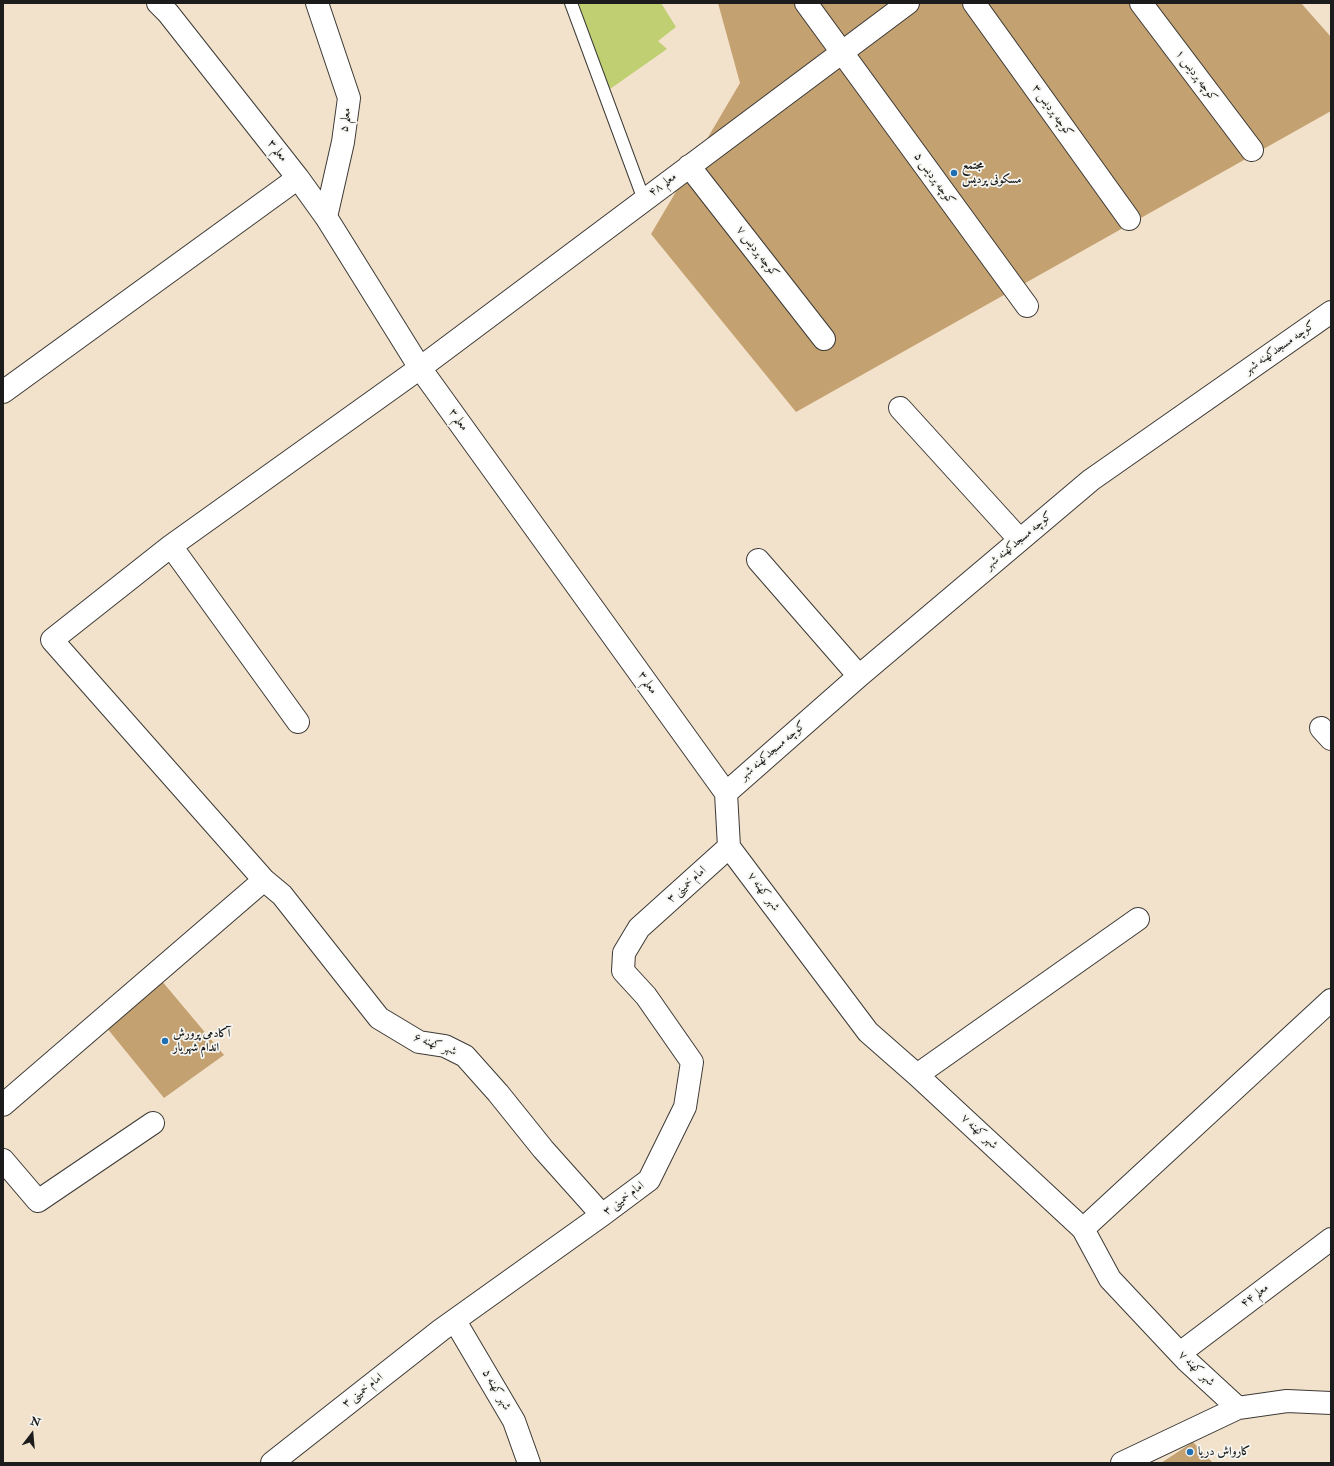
<!DOCTYPE html>
<html>
<head>
<meta charset="utf-8">
<style>
  body { margin:0 }
  #map { position:relative; width:1334px; height:1466px; overflow:hidden; background:#f3e2cb; font-family:"IM FELL Double Pica",serif }
  canvas { display:block }
  .frame { position:absolute; inset:0; border:4px solid #1c1c1c; pointer-events:none }
  .north { position:absolute; left:12px; top:1414px; width:40px; height:40px; -webkit-text-stroke:3px #f6f6f2; paint-order:stroke; rotate:16deg; font-size:11px; font-weight:700; line-height:16px; text-align:center; color:#1c1c1c }
  .north::after { content:''; display:block; margin:auto; width:14px; height:18px; background:#1c1c1c; clip-path:polygon(50% 0,100% 100%,50% 72%,0 100%) }
</style>
</head>
<body>
<div id="map">
<canvas width="1334" height="1466"></canvas>
<div class="frame"></div>
<div class="north">N</div>
</div>
<script>
const ctx = document.querySelector('canvas').getContext('2d');
ctx.lineJoin = 'round';
function fill(path, color) { ctx.fillStyle = color; ctx.fill(path, 'evenodd'); }
const toPath = rows => new Path2D(rows.map(r => 'M' + r).join(''));
function stroke(path, color, width, dash) { ctx.strokeStyle = color; ctx.lineWidth = width; ctx.lineCap = dash ? 'butt' : 'round'; ctx.setLineDash(dash || []); ctx.stroke(path); }
function drawText(font, color, halo, rows, align = 'center') {
  ctx.font = font + ' "IM FELL Double Pica",Amiri,serif'; ctx.lineWidth = 3.5; ctx.setLineDash([]); ctx.textBaseline = 'middle'; ctx.strokeStyle = halo; ctx.fillStyle = color; for (const [text, x, y, turn = 0] of rows) {
    ctx.save(); ctx.translate(x, y); ctx.rotate((+turn || 0) * Math.PI / 180); ctx.textAlign = isNaN(turn) ? turn : align; if (halo) ctx.strokeText(text, 0, 0); ctx.fillText(text, 0, 0); ctx.restore();
  }
}
const green = toPath([
  [568,3,661,3,676,27,658,41,667,49,610,89]
]);
const building = toPath([
  [718,3,1301,3,1331,37,1331,111,796,412,651,234,740,83],
  [161,980,224,1055,164,1098,106,1027],
  [1193,1442,1213,1463,1161,1463]
]);
const lane = toPath([
  [571,3,644,200]
]);
const street = toPath([
  [158,3,168,13,298,178,326,217,420,368,726,793,729,847],
  [317,3,349,98,343,142,326,217],
  [806,3,1027,306],
  [974,3,1129,219],
  [1141,3,1252,150],
  [689,166,824,339],
  [3,392,298,178],
  [900,408,1020,540],
  [171,546,298,722],
  [758,560,859,676],
  [1321,728,1331,739],
  [726,793,859,676,1091,480,1331,312],
  [729,847,868,1032,917,1075,1083,1229,1110,1279,1187,1361,1238,1408],
  [917,1075,1138,919],
  [3,1105,264,880],
  [3,1160,38,1201,153,1123],
  [602,1215,543,1149,498,1093,465,1056,445,1046,419,1042,379,1018,282,895,264,880,52,640,171,546,420,368,908,3],
  [1083,1229,1331,1000],
  [455,1321,514,1421,529,1463],
  [1180,1353,1331,1239],
  [272,1463,441,1330,602,1215,649,1180,685,1107,692,1062,646,996,623,971,624,953,639,928,729,847],
  [1122,1463,1238,1408,1287,1401,1331,1403]
]);
const markers = [
  [954,173,4,"#1f6fb2"],
  [165,1041,4,"#1f6fb2"],
  [1190,1452,4,"#1f6fb2"]
];
const streetNames = [
  ["کوچه پردیس ۱",1196,76,53],
  ["کوچه پردیس ۳",1052,111,54],
  ["معلم ۵",346,120,-83],
  ["معلم ۳",277,151,52],
  ["کوچه پردیس ۵",934,179,54],
  ["معلم ۴۸",663,185,-37],
  ["کوچه پردیس ۷",757,252,52],
  ["کوچه مسجدکهنه شهر",1280,348,-35],
  ["معلم ۳",458,420,54],
  ["کوچه مسجدکهنه شهر",1019,541,-40],
  ["معلم ۳",647,683,55],
  ["کوچه مسجدکهنه شهر",773,751,-41],
  ["امام خمینی ۳",687,885,-42],
  ["شهر کهنه ۷",763,892,53],
  ["شهر کهنه ۶",435,1045,20],
  ["شهر کهنه ۷",979,1132,43],
  ["امام خمینی ۳",624,1199,-37],
  ["معلم ۴۴",1255,1296,-37],
  ["شهر کهنه ۷",1196,1369,44],
  ["شهر کهنه ۵",496,1390,60],
  ["امام خمینی ۳",363,1391,-38]
];
const poiNames = [
  ["مجتمع",962,166],
  ["مسکونی پردیس",962,180],
  ["آکادمی پرورش",173,1034],
  ["اندام شهریار",173,1048],
  ["کارواش دریا",1198,1452]
];
fill(green, '#bfcf71');
fill(building, '#c4a171');
stroke(lane, '#3c3a36', 14);
stroke(street, '#3c3a36', 24);
stroke(lane, '#fff', 12);
stroke(street, '#fff', 22);
for (const [x, y, r, color] of markers) { const dot = new Path2D(); dot.arc(x, y, r, 0, 2 * Math.PI); ctx.fillStyle = color; ctx.fill(dot); stroke(dot, '#f6f6f2', 1.5); }
drawText('12px', '#1c1c1c', '#f6f6f2', streetNames);
drawText('bold 12px', '#1c1c1c', '#f6f6f2', poiNames, 'left');
</script>
</body>
</html>
